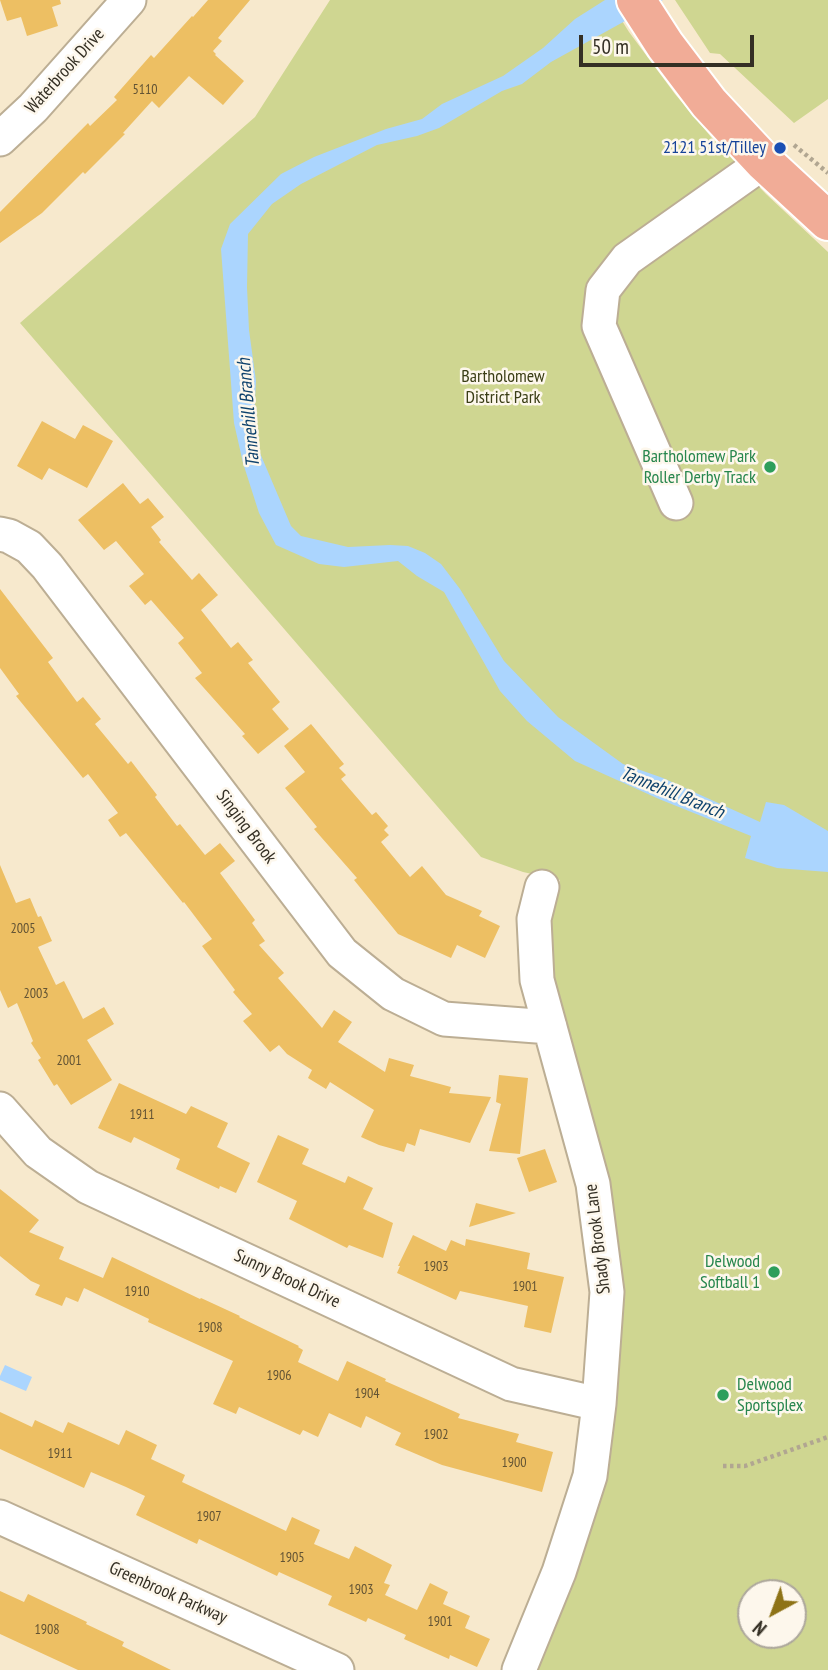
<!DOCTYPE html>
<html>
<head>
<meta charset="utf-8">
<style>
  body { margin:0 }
  #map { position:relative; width:828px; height:1670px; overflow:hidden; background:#f7e9cd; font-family:"PT Sans Narrow",sans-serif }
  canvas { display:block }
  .north { position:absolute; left:737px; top:1579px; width:70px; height:70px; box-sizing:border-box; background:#fdf7ec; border:2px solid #ada79c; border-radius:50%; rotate:221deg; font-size:19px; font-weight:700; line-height:28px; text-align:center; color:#342f24 }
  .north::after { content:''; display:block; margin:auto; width:24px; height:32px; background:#8e7317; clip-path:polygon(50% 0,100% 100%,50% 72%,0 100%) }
  .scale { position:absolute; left:579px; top:35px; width:175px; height:32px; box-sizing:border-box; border:4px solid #342f24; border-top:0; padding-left:9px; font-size:21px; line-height:24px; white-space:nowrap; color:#342f24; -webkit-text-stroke:5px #fdf7ec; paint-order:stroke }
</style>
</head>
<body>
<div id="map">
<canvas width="828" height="1670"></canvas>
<div class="north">N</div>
<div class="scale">50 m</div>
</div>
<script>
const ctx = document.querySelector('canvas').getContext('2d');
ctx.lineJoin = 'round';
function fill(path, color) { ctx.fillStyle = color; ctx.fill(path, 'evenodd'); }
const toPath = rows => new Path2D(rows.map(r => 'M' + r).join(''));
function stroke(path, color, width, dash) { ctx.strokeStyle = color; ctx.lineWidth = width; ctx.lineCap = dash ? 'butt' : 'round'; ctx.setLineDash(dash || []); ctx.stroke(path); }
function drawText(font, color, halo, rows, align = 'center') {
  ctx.font = font + ' "PT Sans Narrow",sans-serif'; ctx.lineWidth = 5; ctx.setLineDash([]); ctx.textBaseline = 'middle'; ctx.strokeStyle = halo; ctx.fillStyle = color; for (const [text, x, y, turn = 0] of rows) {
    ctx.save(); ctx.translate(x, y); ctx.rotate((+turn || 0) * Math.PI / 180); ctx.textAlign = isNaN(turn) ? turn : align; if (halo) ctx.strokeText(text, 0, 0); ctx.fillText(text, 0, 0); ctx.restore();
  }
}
const green = toPath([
  [330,0,609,0,629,32,675,94,712,138,766,194,828,252,828,1670,533,1670,616,1382,553,991,552,917,560,880,523,872,481,857,20,323,255,117],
  [751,1593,793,1593,793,1635,751,1635],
  [675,0,828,0,828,99,794,123,720,54,710,53]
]);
const water = toPath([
  [605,0,663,0,551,62,522,84,502,91,439,128,417,136,377,145,301,184,272,204,248,234,247,287,249,330,256,381,254,417,257,446,291,526,301,536,348,547,390,545,408,546,425,553,441,564,460,589,504,661,558,717,623,764,663,778,760,822,766,802,784,805,828,831,828,872,777,868,745,858,751,836,659,799,575,761,527,721,500,691,444,592,417,576,398,561,344,567,319,564,276,545,259,513,243,463,234,423,221,249,230,224,281,174,314,157,386,129,422,119,442,104,503,76,543,48,575,19],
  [5,1365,32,1377,26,1391,0,1380,0,1376]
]);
const building = toPath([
  [0,0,60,0,61,4,52,7,58,26,27,36,21,17,7,21],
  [208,0,250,0,218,38,222,41,213,51,216,54,215,55,244,81,223,105,189,76,159,108,152,101,123,133,125,134,85,174,83,172,42,213,0,243,0,212,88,123,90,126,117,100,114,97,151,55,154,58,192,16,193,17],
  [42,421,75,439,83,425,113,441,87,488,49,468,42,480,17,466],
  [123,483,140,504,148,498,164,517,151,527,161,540,159,542,192,580,199,573,218,595,201,610,231,648,238,642,253,660,248,663,280,702,272,709,289,729,258,754,242,736,245,734,195,678,202,673,178,643,184,638,151,600,145,605,129,586,144,574,116,541,104,550,78,520],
  [0,589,53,658,48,662,77,702,83,697,101,719,95,724,128,764,131,761,157,795,155,797,177,826,180,824,205,855,220,843,235,861,220,873,255,920,252,923,265,941,259,945,284,973,278,978,322,1028,334,1010,352,1022,338,1042,385,1072,389,1058,414,1065,410,1076,451,1087,449,1093,491,1097,470,1143,420,1129,415,1146,407,1143,404,1152,379,1145,361,1137,374,1110,330,1082,326,1089,308,1078,312,1070,287,1054,279,1045,270,1052,243,1021,252,1014,233,992,235,990,202,946,212,939,184,902,183,903,126,833,120,837,108,820,118,813,88,774,83,778,16,696,19,694,0,668],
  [311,724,344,764,339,768,346,775,341,779,372,815,376,812,388,826,384,830,389,835,381,842,410,877,422,866,446,895,482,911,479,916,500,926,485,958,457,945,451,958,398,934,354,880,357,878,314,829,317,827,285,788,305,772,284,746],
  [0,865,16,903,30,898,38,917,41,916,52,941,38,947,56,985,64,981,83,1019,104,1007,114,1024,87,1040,112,1080,71,1105,57,1084,54,1086,38,1060,41,1058,31,1043,33,1041,17,1003,8,1008,0,990],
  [499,1075,528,1078,520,1154,489,1151,501,1104,496,1102],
  [119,1083,186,1114,191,1106,228,1123,217,1147,250,1163,236,1193,220,1186,219,1189,176,1169,180,1159,134,1137,131,1143,98,1128],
  [278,1135,309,1149,302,1164,345,1183,348,1176,373,1188,363,1209,393,1223,383,1258,349,1245,347,1248,289,1219,297,1201,257,1182],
  [545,1149,557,1182,529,1192,517,1158],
  [0,1189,39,1220,29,1232,64,1247,59,1259,103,1278,112,1257,200,1299,201,1298,240,1316,239,1317,299,1346,298,1347,303,1350,298,1362,338,1381,347,1361,386,1379,385,1381,460,1414,458,1418,519,1434,516,1442,553,1452,542,1492,442,1465,395,1445,401,1433,366,1416,361,1428,329,1413,318,1437,303,1430,300,1435,239,1407,236,1414,213,1404,233,1361,148,1322,149,1319,84,1288,78,1302,66,1297,62,1306,35,1295,40,1285,31,1281,0,1256],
  [476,1203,516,1213,469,1227],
  [413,1235,446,1251,451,1240,465,1246,466,1239,530,1253,527,1269,564,1277,551,1333,524,1327,528,1306,460,1291,456,1300,397,1273,400,1266,398,1266],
  [0,1412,32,1427,35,1420,63,1433,68,1422,119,1445,126,1430,157,1445,151,1459,185,1475,182,1482,286,1531,292,1517,320,1530,314,1544,349,1559,355,1546,392,1565,384,1583,390,1585,385,1595,417,1610,430,1583,448,1592,443,1604,470,1616,465,1628,490,1639,477,1667,450,1655,449,1659,404,1639,406,1635,368,1618,366,1622,328,1605,332,1596,279,1572,277,1576,199,1539,197,1544,136,1515,145,1496,126,1487,91,1472,84,1488,0,1449],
  [0,1591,24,1602,28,1594,49,1604,87,1622,86,1624,124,1642,122,1646,171,1670,78,1670,0,1634]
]);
const path = toPath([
  [794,145,828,173],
  [723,1466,745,1466,828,1437]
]);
const minor = toPath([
  [0,139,33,108,129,0],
  [676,503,599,326,603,290,627,259,764,162],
  [0,534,9,536,29,547,47,566,342,953,393,994,444,1019,550,1027],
  [0,1109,38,1152,88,1187,511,1384,599,1404],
  [0,1517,337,1670],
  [519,1670,559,1572,590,1476,599,1404,607,1292,593,1184,537,980,534,919,542,887]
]);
const major = toPath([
  [636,0,665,45,709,103,764,162,828,221]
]);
const markers = [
  [780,148,7,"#1a4fb4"],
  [770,467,7,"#2e9e5b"],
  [774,1272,7,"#2e9e5b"],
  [723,1395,7,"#2e9e5b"]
];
const numberNames = [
  ["5110",145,90],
  ["2005",23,929],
  ["2003",36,994],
  ["2001",69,1061],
  ["1911",142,1115],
  ["1903",436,1267],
  ["1901",525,1287],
  ["1910",137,1292],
  ["1908",210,1328],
  ["1906",279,1376],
  ["1904",367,1394],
  ["1902",436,1435],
  ["1911",60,1454],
  ["1900",514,1463],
  ["1907",209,1517],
  ["1905",292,1558],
  ["1903",361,1590],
  ["1901",440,1622],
  ["1908",47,1630]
];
const streetNames = [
  ["Waterbrook Drive",65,71,-48],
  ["Singing Brook",246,827,53],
  ["Shady Brook Lane",598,1239,-97],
  ["Sunny Brook Drive",287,1279,25],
  ["Greenbrook Parkway",168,1593,24]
];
const transitNames = [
  ["2121 51st/Tilley",766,148]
];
const parkNames = [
  ["Bartholomew",503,377],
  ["District Park",503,398]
];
const leisureNames = [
  ["Bartholomew Park",756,457],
  ["Roller Derby Track",756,478],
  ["Delwood",760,1262],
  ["Softball 1",760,1283],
  ["Delwood",737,1385,"left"],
  ["Sportsplex",737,1406,"left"]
];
const waterNames = [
  ["Tannehill Branch",249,413,-95],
  ["Tannehill Branch",672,793,22]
];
fill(green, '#cfd691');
fill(water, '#abd5fe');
fill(building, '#edbf63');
stroke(minor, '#bcae94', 37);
stroke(major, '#fff', 42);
stroke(path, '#b1a691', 4.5, [3.5, 3.5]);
stroke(minor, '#fff', 33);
stroke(major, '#f1ac97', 38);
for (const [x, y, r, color] of markers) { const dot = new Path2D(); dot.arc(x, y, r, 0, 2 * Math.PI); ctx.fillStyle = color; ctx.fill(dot); stroke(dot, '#fdf7ec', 2.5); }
drawText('14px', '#625334', null, numberNames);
drawText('18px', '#342f24', '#fdf7ec', streetNames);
drawText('18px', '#164399', '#fdf7ec', transitNames, 'right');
drawText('18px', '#3a3d15', '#fdf7ec', parkNames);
drawText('18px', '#27864d', '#fdf7ec', leisureNames, 'right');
drawText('italic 19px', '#0e426d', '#fdf7ec', waterNames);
</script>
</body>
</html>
